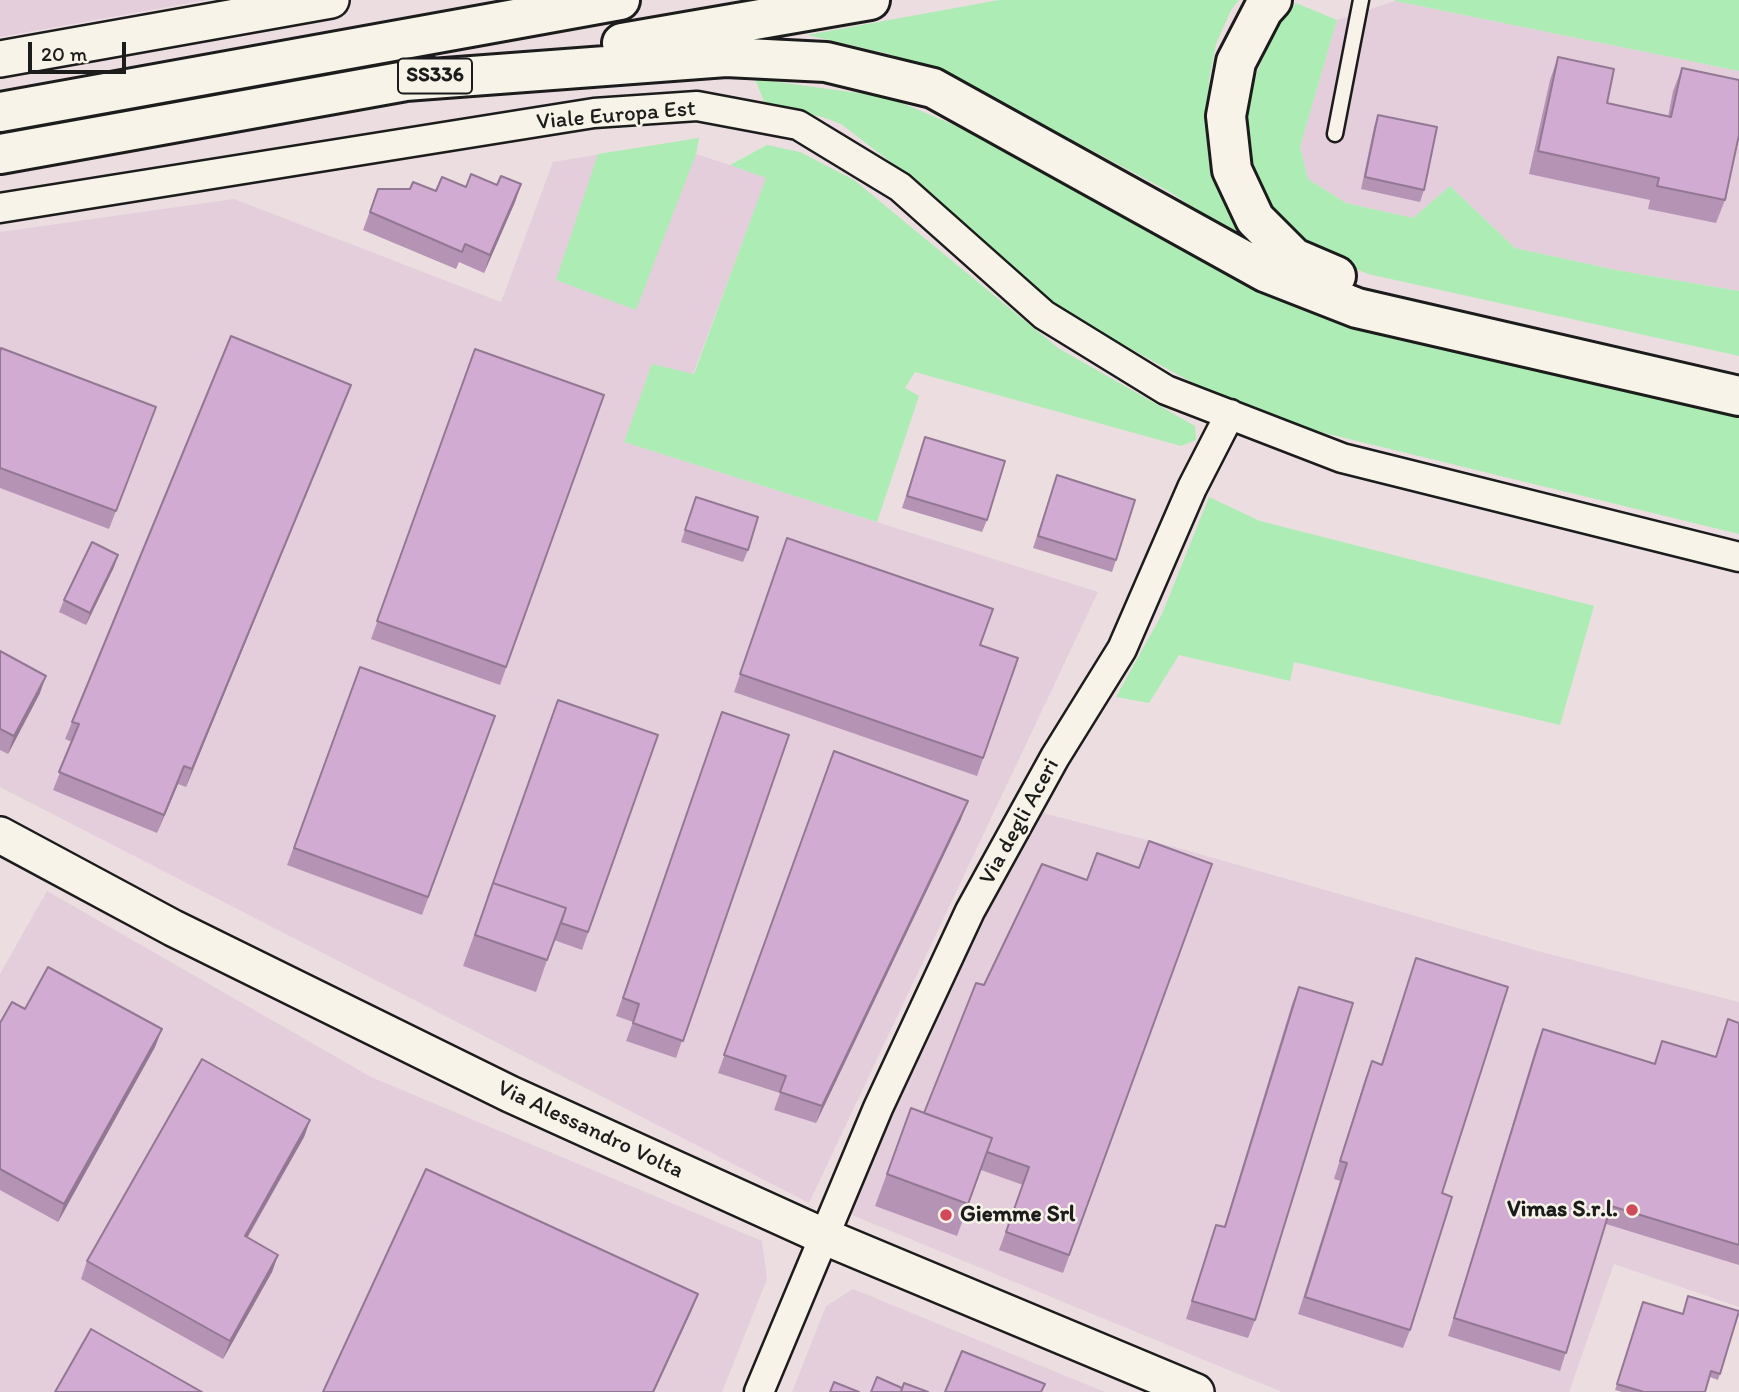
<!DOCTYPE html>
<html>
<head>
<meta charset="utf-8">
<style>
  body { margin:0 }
  #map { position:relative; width:1739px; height:1392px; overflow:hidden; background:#ecdde1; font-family:Itim,sans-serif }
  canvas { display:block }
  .scale { position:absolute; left:28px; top:42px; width:98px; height:32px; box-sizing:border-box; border:4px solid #1c1c1c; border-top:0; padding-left:9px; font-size:21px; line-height:24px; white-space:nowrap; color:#1c1c1c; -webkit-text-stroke:5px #f7f3e8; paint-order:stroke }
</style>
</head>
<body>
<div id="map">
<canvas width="1739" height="1392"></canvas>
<div class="scale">20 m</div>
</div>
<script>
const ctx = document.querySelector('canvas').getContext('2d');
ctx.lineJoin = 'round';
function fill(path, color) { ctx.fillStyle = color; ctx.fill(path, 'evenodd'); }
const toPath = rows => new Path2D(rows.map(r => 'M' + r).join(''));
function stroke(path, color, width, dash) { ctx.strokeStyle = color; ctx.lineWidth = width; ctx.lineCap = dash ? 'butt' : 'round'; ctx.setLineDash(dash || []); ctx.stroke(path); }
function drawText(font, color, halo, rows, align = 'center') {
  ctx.font = font + ' Itim,sans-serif'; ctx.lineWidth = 5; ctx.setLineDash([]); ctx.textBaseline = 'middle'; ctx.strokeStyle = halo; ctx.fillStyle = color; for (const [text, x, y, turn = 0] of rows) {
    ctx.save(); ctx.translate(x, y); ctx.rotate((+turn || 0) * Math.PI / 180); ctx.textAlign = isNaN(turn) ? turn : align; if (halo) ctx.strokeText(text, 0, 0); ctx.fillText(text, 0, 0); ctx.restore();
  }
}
const built = toPath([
  [0,0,207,0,0,37],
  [1395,1,1739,71,1739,291,1616,270,1515,248,1450,186,1413,218,1346,203,1308,179,1300,147,1337,20],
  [699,138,696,154,767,177,693,374,624,442,1098,592,809,1203,0,787,0,232,234,199,501,302,553,162],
  [1035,811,1186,850,1541,952,1739,1002,1739,1307,1614,1264,1569,1392,1282,1392,847,1213],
  [47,891,371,1077,762,1241,767,1279,722,1392,0,1392,0,974],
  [853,1289,1105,1392,792,1392,826,1306]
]);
const green = toPath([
  [999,0,1239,0,1231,10,1216,44,1209,80,1208,123,1211,162,1239,238,1170,192,963,82,889,54,807,35],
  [1395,0,1739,0,1739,71,1395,1],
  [1296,3,1337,20,1300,147,1308,179,1346,203,1413,218,1450,186,1515,248,1616,270,1739,291,1739,356,1368,274,1311,250,1267,212,1247,163,1243,118,1257,73,1274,31],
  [755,79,888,97,1013,150,1159,231,1739,411,1739,534,1312,430,1202,388,1062,311,892,163,841,124,822,117,765,104],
  [699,138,696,154,636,310,556,280,598,154],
  [767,145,800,152,854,180,1058,348,1195,426,1196,440,1181,446,915,372,905,388,919,396,877,522,624,442,652,364,694,374,766,178,730,165],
  [1209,497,1260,521,1594,606,1560,725,1294,662,1290,681,1179,655,1149,703,1116,697,1162,614]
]);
const service = toPath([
  [1335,134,1361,0]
]);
const minor = toPath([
  [0,208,594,113,697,106,798,125,900,187,1044,315,1166,390,1342,458,1739,557],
  [759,1392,878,1108,970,911,1055,757,1122,649,1192,488,1230,414]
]);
const tertiary = toPath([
  [0,59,331,0],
  [0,835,173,928,510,1094,823,1236,1196,1392]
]);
const trunk = toPath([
  [1272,0,1263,10,1236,62,1226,116,1232,170,1255,219,1294,258,1336,276],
  [622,43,870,0],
  [405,81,726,57,826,62,933,88,1265,272,1357,308,1739,396],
  [0,112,620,0],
  [0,154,428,77]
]);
const wall = toPath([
  [1558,57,1607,103,1668,117,1673,91,1682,68,1725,200,1716,223,1648,209,1650,200,1529,174,1550,80],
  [1378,115,1424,190,1420,202,1361,189,1374,127],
  [521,184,515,202,484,273,459,262,456,269,363,230,378,189,436,191,466,187],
  [475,349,604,395,500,685,371,639],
  [0,352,156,407,109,529,0,488],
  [344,402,186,787,178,784,157,833,53,790,72,742,65,739,72,722],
  [925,437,987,520,982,532,902,508],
  [1053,487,1116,560,1112,572,1033,548],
  [696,497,748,550,743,562,681,542],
  [787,538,980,645,1018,658,977,776,734,692],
  [118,555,114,567,86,625,59,612,64,600],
  [0,651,40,693,8,754,0,750],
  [360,667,495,716,422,915,287,865],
  [558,700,658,735,582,950,554,940,536,992,463,966],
  [722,712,789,735,676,1058,626,1041,633,1022,616,1016],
  [834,751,961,819,816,1123,774,1110,780,1093,718,1073],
  [1212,864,1063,1273,999,1250,1023,1185,981,1170,957,1236,875,1206,911,1108,924,1113,984,985,1087,880,1139,868],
  [1416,958,1442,1193,1410,1330,1403,1348,1298,1314,1340,1181,1334,1179,1365,1079,1372,1061,1381,1064],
  [1299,987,1255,1320,1248,1338,1186,1319,1216,1225,1224,1227,1292,1004],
  [25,1009,162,1029,155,1047,58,1222,0,1190,0,1023],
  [1728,1019,1739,1023,1739,1265,1606,1224,1560,1371,1448,1336,1536,1047,1543,1029,1654,1063,1662,1041,1716,1057],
  [310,1120,304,1137,248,1237,278,1255,272,1272,223,1359,81,1279,87,1261],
  [1643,1302,1682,1314,1739,1313,1718,1380,1710,1377,1705,1392,1622,1392,1615,1390]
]);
const shadedWall = toPath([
  [521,184,515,202,484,273,490,255],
  [351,385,344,402,186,787,192,769],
  [118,555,114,567,86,625,90,613],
  [46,676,40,693,8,754,14,736],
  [184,766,178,784,157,833,164,815],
  [968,801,961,819,816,1123,822,1106],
  [162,1029,155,1047,58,1222,64,1204],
  [310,1120,304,1137,238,1253,245,1236],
  [278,1255,272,1272,223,1359,230,1341],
  [698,1294,691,1312,654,1392,653,1392]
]);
const building = toPath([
  [1558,57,1614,69,1607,103,1671,117,1682,68,1739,80,1739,135,1725,200,1657,186,1659,178,1538,151,1558,57],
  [1378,115,1437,127,1424,190,1365,177,1378,115],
  [471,174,497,185,501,176,521,184,490,255,465,244,462,252,370,212,378,189,410,189,413,182,436,191,442,177,466,187,471,174],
  [231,336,351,385,192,769,184,766,164,815,59,772,79,724,72,722,231,336],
  [1,348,156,407,116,511,0,468,0,352,1,348],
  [475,349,604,395,506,667,377,621,475,349],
  [925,437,1005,461,987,520,907,496,925,437],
  [1057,475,1135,500,1116,560,1038,536,1057,475],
  [696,497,758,517,748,550,685,530,696,497],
  [787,538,993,609,980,645,1018,658,983,758,740,674,787,538],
  [92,542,118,555,90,613,64,600,92,542],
  [0,651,46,676,14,736,0,729,0,651],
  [360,667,495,716,428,897,294,848,360,667],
  [558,700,658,735,588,932,561,923,566,908,493,883,488,897,558,700],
  [722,712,789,735,683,1041,633,1023,639,1004,623,998,722,712],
  [834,751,968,801,822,1106,780,1092,786,1076,724,1055,834,751],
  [1149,841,1212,864,1069,1255,1006,1232,1029,1167,987,1152,992,1138,924,1113,976,983,984,985,1042,864,1087,880,1097,853,1139,868,1149,841],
  [493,883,566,908,547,960,475,935,493,883],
  [1416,958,1508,987,1442,1193,1452,1197,1410,1330,1305,1297,1347,1163,1340,1161,1372,1061,1382,1065,1416,958],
  [48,967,162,1029,64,1204,0,1169,0,1023,12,1002,25,1009,48,967],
  [1299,987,1353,1003,1255,1320,1192,1301,1216,1225,1225,1227,1299,987],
  [1728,1019,1739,1023,1739,1245,1611,1206,1566,1353,1454,1318,1543,1029,1655,1064,1662,1041,1716,1057,1728,1019],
  [202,1059,310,1120,245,1236,278,1255,230,1341,87,1261,202,1059],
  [911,1108,992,1138,968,1204,887,1174,911,1108],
  [426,1169,698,1294,653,1392,323,1392,426,1169],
  [1688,1296,1739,1311,1720,1374,1711,1371,1705,1392,1644,1392,1617,1384,1643,1302,1683,1314,1688,1296],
  [91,1329,202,1392,55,1392,91,1329],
  [962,1351,1045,1384,1041,1392,945,1392,962,1351],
  [877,1377,902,1388,901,1392,871,1392,877,1377],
  [834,1382,859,1392,830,1392,834,1382],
  [904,1383,928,1392,901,1392,904,1383]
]);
const markers = [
  [1632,1210,7,"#d1495b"],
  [946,1215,7,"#d1495b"]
];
const shields = [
  [435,76,74]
];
const shieldNames = [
  ["SS336",435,76]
];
const streetNames = [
  ["Viale Europa Est",616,116,-5],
  ["Via degli Aceri",1020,822,-61],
  ["Via Alessandro Volta",590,1130,25]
];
const poiNames = [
  ["Vimas S.r.l.",1618,1210],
  ["Giemme Srl",960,1215,"left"]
];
fill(built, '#e4cedc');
fill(green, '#adedb5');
stroke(service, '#1c1c1c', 19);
stroke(minor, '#1c1c1c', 33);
stroke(tertiary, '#1c1c1c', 40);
stroke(trunk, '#1c1c1c', 44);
stroke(service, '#f7f3e8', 14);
stroke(minor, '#f7f3e8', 28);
stroke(tertiary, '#f7f3e8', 35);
stroke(trunk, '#f7f3e8', 38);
fill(wall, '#b493b5');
fill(shadedWall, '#927893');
fill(building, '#d1abd2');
stroke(building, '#927893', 2);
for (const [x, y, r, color] of markers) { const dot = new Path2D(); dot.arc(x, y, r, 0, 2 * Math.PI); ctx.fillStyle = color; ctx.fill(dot); stroke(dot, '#f7f3e8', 2.5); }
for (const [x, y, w] of shields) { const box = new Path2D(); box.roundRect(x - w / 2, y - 17.5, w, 35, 5); ctx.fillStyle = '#f7f3e8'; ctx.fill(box); stroke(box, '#1c1c1c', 2); }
drawText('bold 21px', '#1c1c1c', null, shieldNames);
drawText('23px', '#1c1c1c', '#f7f3e8', streetNames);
drawText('bold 23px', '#1c1c1c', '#f7f3e8', poiNames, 'right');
</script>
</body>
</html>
